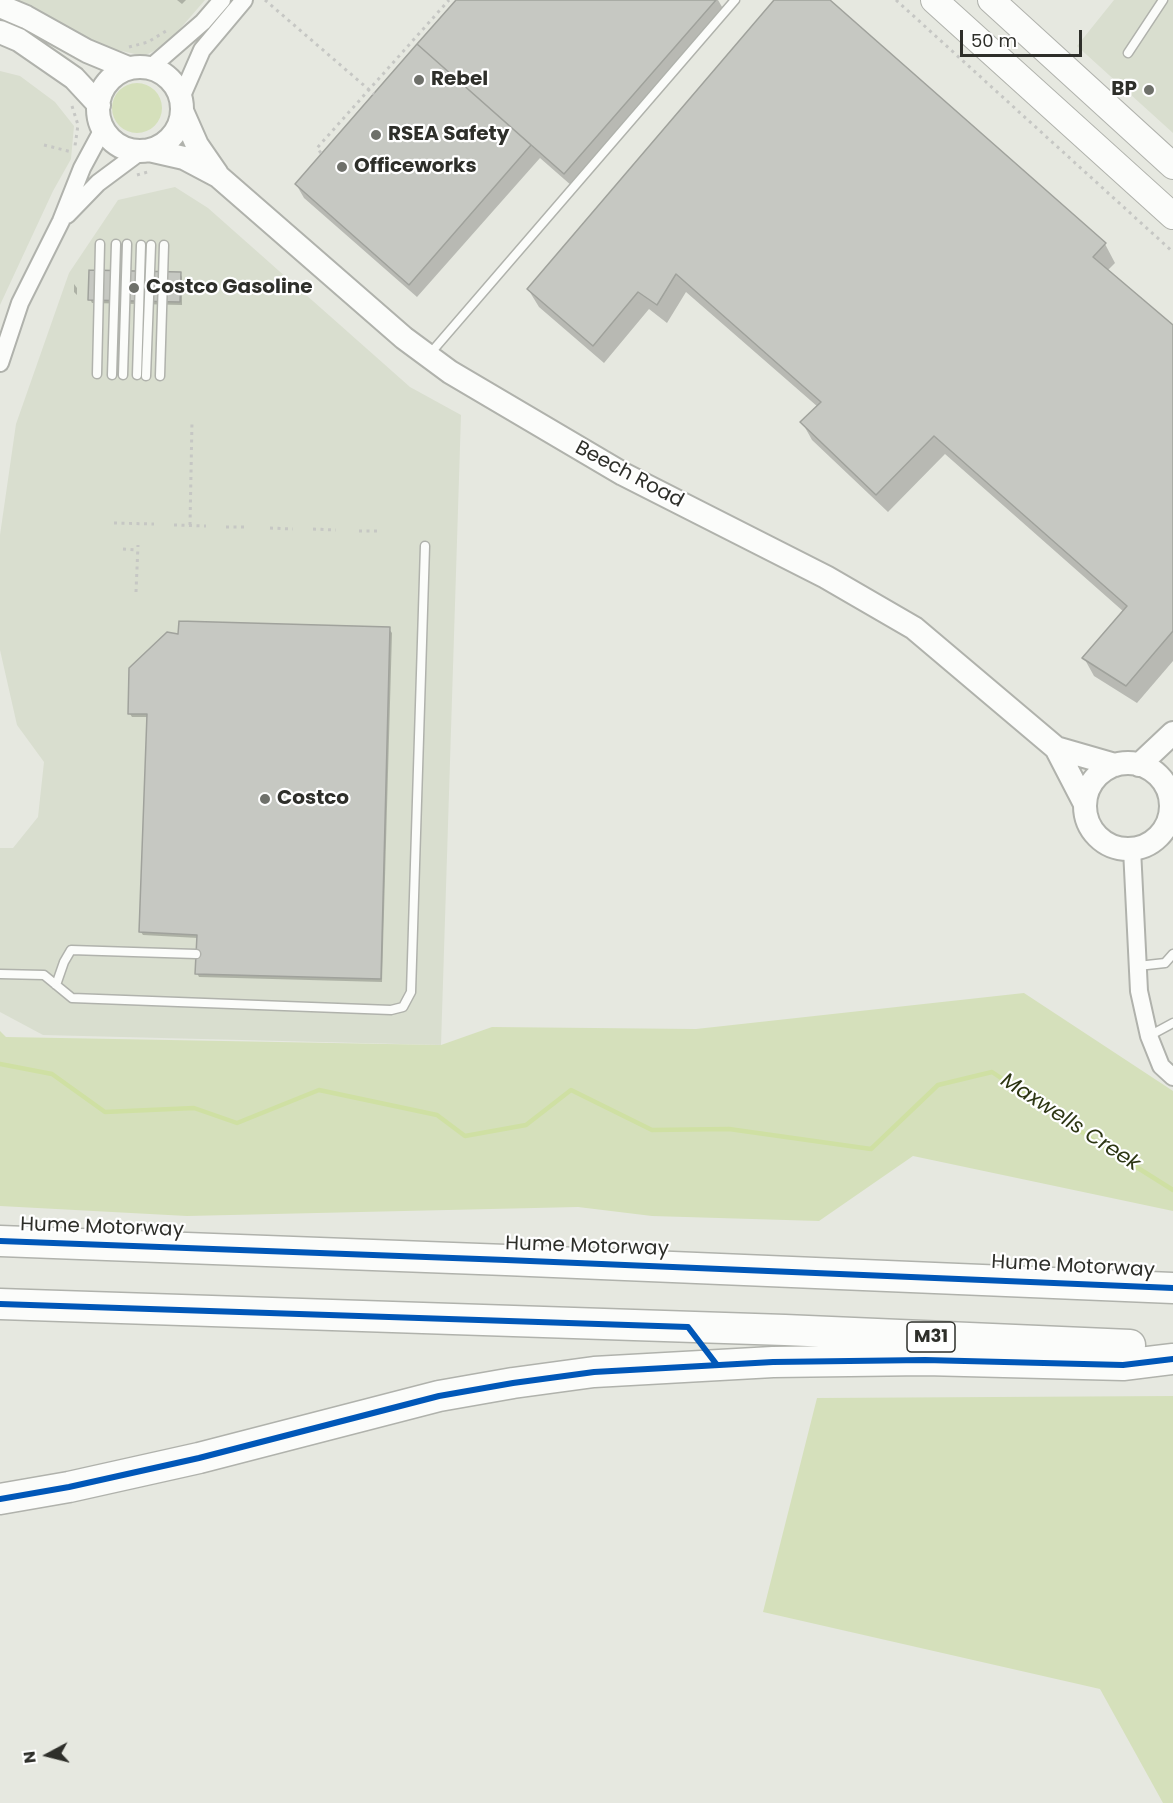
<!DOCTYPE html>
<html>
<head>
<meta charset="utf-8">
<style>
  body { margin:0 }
  #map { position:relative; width:1173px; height:1803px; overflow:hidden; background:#e6e8e0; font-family:Poppins,sans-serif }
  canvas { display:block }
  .north { position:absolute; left:18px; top:1725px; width:60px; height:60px; -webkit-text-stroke:4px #fff; paint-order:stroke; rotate:263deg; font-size:16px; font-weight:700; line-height:24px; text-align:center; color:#2e2f2a }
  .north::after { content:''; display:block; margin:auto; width:21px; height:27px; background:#2e2f2a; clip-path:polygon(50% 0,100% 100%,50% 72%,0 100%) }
  .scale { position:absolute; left:960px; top:30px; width:122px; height:27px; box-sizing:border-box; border:3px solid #2e2f2a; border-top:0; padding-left:8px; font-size:18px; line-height:21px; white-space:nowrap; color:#2e2f2a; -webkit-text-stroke:4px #fff; paint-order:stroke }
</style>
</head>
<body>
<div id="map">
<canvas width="1173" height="1803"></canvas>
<div class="north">N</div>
<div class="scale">50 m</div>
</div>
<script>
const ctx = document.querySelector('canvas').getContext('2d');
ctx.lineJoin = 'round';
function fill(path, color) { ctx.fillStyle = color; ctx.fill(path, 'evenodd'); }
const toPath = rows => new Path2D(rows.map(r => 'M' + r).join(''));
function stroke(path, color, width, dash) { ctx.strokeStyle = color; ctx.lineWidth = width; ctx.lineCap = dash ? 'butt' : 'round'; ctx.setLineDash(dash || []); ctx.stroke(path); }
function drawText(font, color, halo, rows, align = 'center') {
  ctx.font = font + ' Poppins,sans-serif'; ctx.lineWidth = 4.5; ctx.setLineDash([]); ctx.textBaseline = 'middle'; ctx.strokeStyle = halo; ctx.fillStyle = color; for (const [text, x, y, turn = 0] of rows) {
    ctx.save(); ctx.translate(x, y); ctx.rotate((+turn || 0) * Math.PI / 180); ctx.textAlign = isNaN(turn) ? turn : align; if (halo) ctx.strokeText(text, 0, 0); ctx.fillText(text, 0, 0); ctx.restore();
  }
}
const built = toPath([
  [14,0,205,0,166,45,144,56,108,48,78,36,55,20],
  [1114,0,1173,0,1173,133,1077,46],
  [0,71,20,76,55,102,74,126,71,159,53,191,0,305],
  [175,187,208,208,410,387,461,415,441,1045,43,1035,0,1012,0,848,13,848,38,817,44,762,17,725,0,650,0,535,16,424,69,273,118,200]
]);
const green = toPath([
  '112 108a25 25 0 1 1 50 0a25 25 0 1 1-50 0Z',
  [1024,993,1173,1091,1173,1211,913,1156,819,1221,652,1216,578,1207,187,1216,0,1206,0,1031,6,1037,441,1045,492,1027,696,1029],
  [1173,1396,1173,1803,1163,1803,1100,1689,763,1612,817,1398]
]);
const shadow = toPath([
  [177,0,186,0,182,4],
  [458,0,718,0,725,12,572,186,540,158,417,297,304,198,296,184],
  [776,0,828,0,1105,244,1115,263,1107,271,1173,327,1173,661,1137,703,1094,676,1084,658,1124,612,945,454,888,512,812,440,802,422,818,407,686,292,667,323,649,309,604,363,539,307,528,289],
  [180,273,182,277,182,305,92,303,90,299],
  [74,284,77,288,77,295,74,292],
  [389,629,392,633,382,982,199,977,197,973,198,938,143,935,141,932,149,717,132,717,130,714,180,636]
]);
const stream = toPath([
  [0,1064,52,1074,105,1112,194,1108,237,1123,319,1090,437,1115,465,1136,526,1125,571,1090,652,1130,729,1129,871,1149,938,1085,992,1072,1095,1141,1173,1190]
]);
const building = toPath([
  [456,0,716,0,564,174,417,44,456,0],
  [774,0,830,0,1106,243,1093,257,1173,325,1173,631,1126,686,1082,658,1127,606,934,436,876,495,800,422,821,402,676,274,657,305,638,292,593,346,527,289,774,0],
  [417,44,531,145,409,285,295,184,417,44],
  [89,270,181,272,180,302,88,300,89,270],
  [179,621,390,627,381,979,195,974,197,935,139,932,147,714,128,714,129,668,167,632,178,634,179,621]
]);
const path = toPath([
  [265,0,374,94],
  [896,0,1173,252],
  [129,47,148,42,166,31],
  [72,106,78,125,75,146],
  [44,145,72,152],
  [321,153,317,148,449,0],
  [137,175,151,171],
  [114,523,154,524],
  [174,525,206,526],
  [190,525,192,421],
  [226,527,247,527],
  [270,528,293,529],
  [313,529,336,530],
  [359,531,379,531],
  [123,549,138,550],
  [136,592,138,545]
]);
const lane = toPath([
  [1128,53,1163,0],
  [428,356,735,0],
  [97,374,100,244],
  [112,375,116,244],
  [123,375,127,244],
  [137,375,141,245],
  [146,376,151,245],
  [160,376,164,245],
  [1138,966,1165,963,1173,954],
  [0,974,44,975,72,998,391,1010,403,1007,411,992,425,546],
  [56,985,64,962,71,950,196,954],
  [1149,1036,1173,1023]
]);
const street = toPath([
  [150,68,203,22,222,0],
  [181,98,202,50,244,0],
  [67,215,98,183,141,151],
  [0,363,20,303,61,221,82,168,103,129],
  [1132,849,1139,991,1149,1036,1161,1066,1173,1077]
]);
const secondary = toPath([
  [0,6,26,17,87,51,128,68],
  [0,32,19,40,74,78,99,105],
  '98 109a42 42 0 1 1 84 0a42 42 0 1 1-84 0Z',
  [182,111,197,145,217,174],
  [149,150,184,158,218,176,404,338,450,372,623,474,826,577,914,628,1056,748,1085,804],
  [1056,748,1115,765],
  '1085 806a43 43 0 1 1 86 0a43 43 0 1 1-86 0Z',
  [1139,765,1173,733]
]);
const primary = toPath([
  [934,0,1173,216],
  [991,0,1173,166]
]);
const highway = toPath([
  [0,1241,506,1260,1173,1288],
  [0,1304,785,1330,1130,1345],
  [0,1499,69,1487,199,1458,439,1396,513,1383,594,1372,773,1362,925,1360,1123,1365,1173,1359]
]);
const cycleway = toPath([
  [0,1241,506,1260,1173,1288],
  [0,1304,688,1327,717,1365],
  [0,1499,69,1487,199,1458,439,1396,513,1383,594,1372,773,1362,925,1360,1123,1365,1173,1359]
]);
const markers = [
  [419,80,6,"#6e706a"],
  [1149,90,6,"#6e706a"],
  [376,135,6,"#6e706a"],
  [342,167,6,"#6e706a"],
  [134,288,6,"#6e706a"],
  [265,799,6,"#6e706a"]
];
const shields = [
  [931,1337,48]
];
const shieldNames = [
  ["M31",931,1337]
];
const poiNames = [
  ["Rebel",431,80],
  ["BP",1137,90,"right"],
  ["RSEA Safety",388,135],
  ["Officeworks",354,167],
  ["Costco Gasoline",146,288],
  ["Costco",277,799]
];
const streetNames = [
  ["Beech Road",629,475,28],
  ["Hume Motorway",102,1228,2],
  ["Hume Motorway",587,1247,2],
  ["Hume Motorway",1073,1267,3]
];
const waterNames = [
  ["Maxwells Creek",1070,1123,33]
];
fill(built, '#d9decf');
fill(green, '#d5e0bb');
fill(shadow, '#0003');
stroke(stream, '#cfe0a3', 4.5);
fill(building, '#c6c8c2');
stroke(building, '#a0a29c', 1.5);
stroke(lane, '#b0b2ac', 11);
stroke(street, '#b0b2ac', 20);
stroke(secondary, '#b0b2ac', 26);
stroke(primary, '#b0b2ac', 28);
stroke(highway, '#b0b2ac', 33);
stroke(path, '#c6c7c4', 3, [3, 4.5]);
stroke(lane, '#fbfcfa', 8);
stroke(street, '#fbfcfa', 16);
stroke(secondary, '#fbfcfa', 22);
stroke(primary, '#fbfcfa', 26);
stroke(highway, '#fbfcfa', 30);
stroke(cycleway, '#0057b8', 6);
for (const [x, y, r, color] of markers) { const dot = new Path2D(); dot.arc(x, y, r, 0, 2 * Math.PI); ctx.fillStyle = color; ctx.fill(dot); stroke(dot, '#fff', 2); }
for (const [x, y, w] of shields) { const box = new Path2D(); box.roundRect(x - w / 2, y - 15, w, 30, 4.5); ctx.fillStyle = '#fff'; ctx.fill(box); stroke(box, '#2e2f2a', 1.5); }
drawText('bold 18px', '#2e2f2a', null, shieldNames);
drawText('bold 20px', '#2e2f2a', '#fff', poiNames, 'left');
drawText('20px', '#2e2f2a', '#fff', streetNames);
drawText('italic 21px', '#2d3613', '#fff', waterNames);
</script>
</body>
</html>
